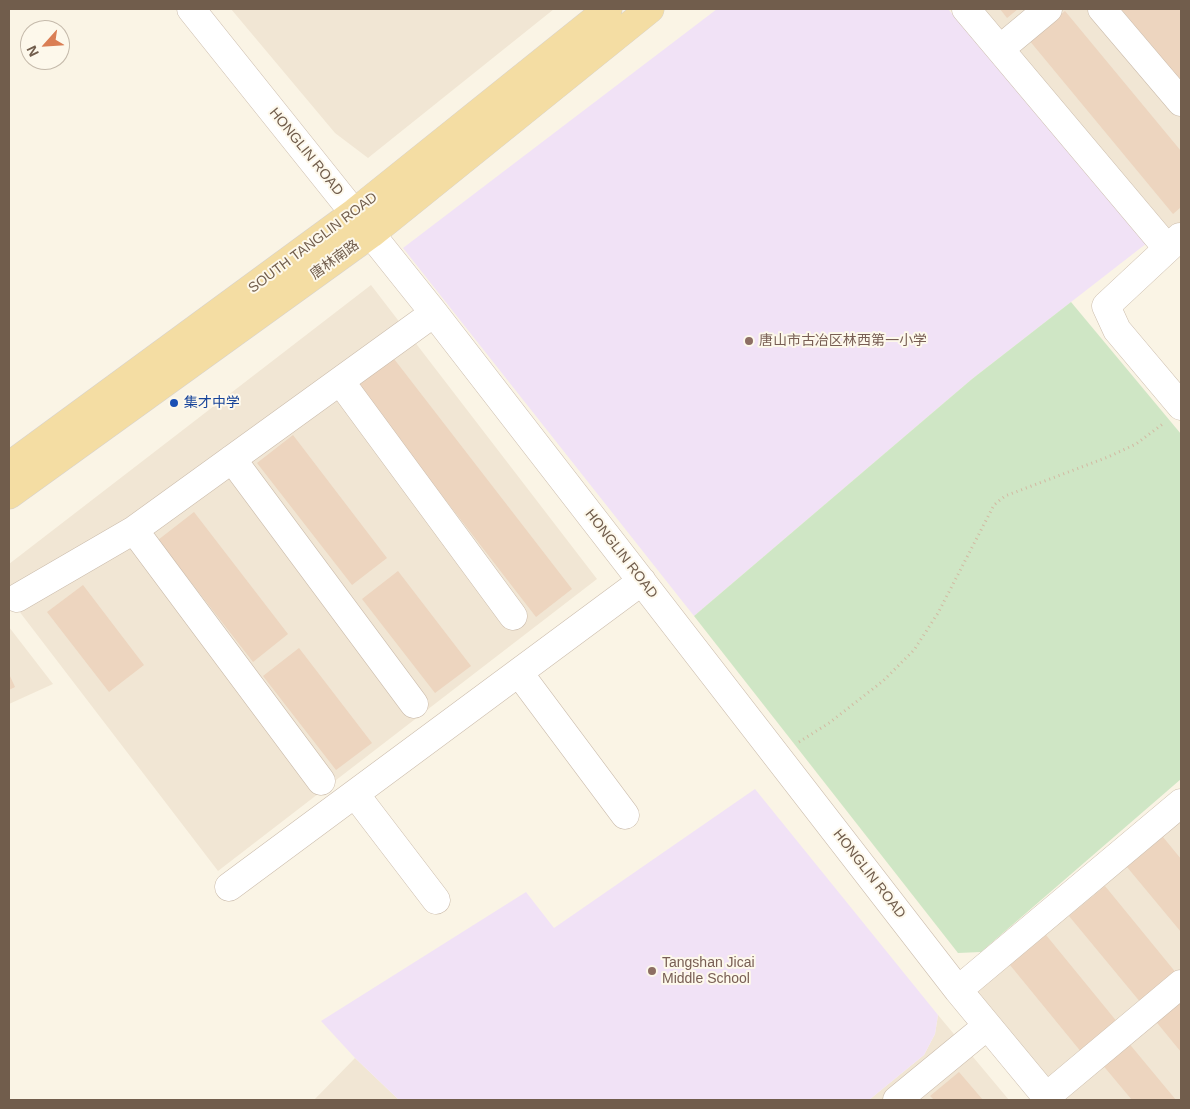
<!DOCTYPE html>
<html>
<head>
<meta charset="utf-8">
<style>
  body { margin:0 }
  #map { position:relative; width:1190px; height:1109px; overflow:hidden; background:#faf4e5; font-family:Arial,sans-serif }
  canvas { display:block }
  .frame { position:absolute; inset:0; border:10px solid #715d4c; pointer-events:none }
  .north { position:absolute; left:20px; top:20px; width:50px; height:50px; box-sizing:border-box; background:#fdf8eb; border:1px solid #c5baab; border-radius:50%; rotate:244deg; font-size:14px; font-weight:700; line-height:20px; text-align:center; color:#715d4c }
  .north::after { content:''; display:block; margin:auto; width:18px; height:22px; background:#da7e54; clip-path:polygon(50% 0,100% 100%,50% 72%,0 100%) }
</style>
</head>
<body>
<div id="map">
<canvas width="1190" height="1109"></canvas>
<div class="frame"></div>
<div class="north">N</div>
</div>
<script>
const ctx = document.querySelector('canvas').getContext('2d');
ctx.lineJoin = 'round';
function fill(path, color) { ctx.fillStyle = color; ctx.fill(path, 'evenodd'); }
const toPath = rows => new Path2D(rows.map(r => 'M' + r).join(''));
function stroke(path, color, width, dash) { ctx.strokeStyle = color; ctx.lineWidth = width; ctx.lineCap = dash ? 'butt' : 'round'; ctx.setLineDash(dash || []); ctx.stroke(path); }
function drawText(font, color, halo, rows, align = 'center') {
  ctx.font = font + ' Arial,"Noto Sans SC",sans-serif'; ctx.lineWidth = 4; ctx.setLineDash([]); ctx.textBaseline = 'middle'; ctx.strokeStyle = halo; ctx.fillStyle = color; for (const [text, x, y, turn = 0] of rows) {
    ctx.save(); ctx.translate(x, y); ctx.rotate((+turn || 0) * Math.PI / 180); ctx.textAlign = isNaN(turn) ? turn : align; if (halo) ctx.strokeText(text, 0, 0); ctx.fillText(text, 0, 0); ctx.restore();
  }
}
const residential = toPath([
  [231,9,554,9,368,158,335,133],
  [973,9,1181,9,1181,229,1166,242],
  [371,285,597,579,218,871,9,598,9,564],
  [9,627,53,684,9,704],
  [1181,809,1181,1100,1061,1100,967,986],
  [938,1015,1009,1100,869,1100,924,1055,935,1034],
  [355,1058,399,1100,314,1100]
]);
const education = toPath([
  [717,9,948,9,1147,243,972,379,694,616,403,248],
  [755,789,938,1015,935,1034,924,1055,869,1100,399,1100,355,1058,321,1021,526,892,554,928]
]);
const green = toPath([
  [1071,302,1181,434,1181,779,981,952,958,953,694,616,972,379]
]);
const building = toPath([
  [1000,9,1018,9,1007,18],
  [1121,9,1181,9,1181,82],
  [1065,11,1181,151,1181,207,1173,214,1029,40],
  [391,355,572,589,536,617,355,383],
  [293,435,387,558,352,585,257,463],
  [194,512,288,634,253,662,158,540],
  [398,571,471,666,435,693,362,599],
  [83,585,144,665,109,692,47,612],
  [299,648,372,743,336,770,263,676],
  [9,674,15,687,9,690],
  [1163,837,1181,859,1181,932,1127,867],
  [1105,886,1177,974,1141,1003,1069,916],
  [1046,935,1118,1023,1082,1053,1010,965],
  [1181,999,1181,1052,1149,1013],
  [1122,1035,1176,1100,1132,1100,1096,1057],
  [959,1072,983,1100,934,1100,930,1096]
]);
const path = toPath([
  [799,742,829,723,883,681,914,650,938,613,994,505,1005,496,1108,457,1136,444,1164,423]
]);
const minor = toPath([
  [191,9,434,313,958,990,1049,1100],
  [966,9,1167,248],
  [1102,9,1181,102],
  [1000,49,1048,9],
  [1180,237,1106,306,1117,330,1181,406],
  [340,381,513,616],
  [232,459,414,704],
  [134,530,321,781],
  [17,598,134,530,434,313],
  [519,673,625,815],
  [355,794,436,900],
  [229,887,642,581],
  [958,990,1181,803],
  [1046,1097,1181,984],
  [897,1100,987,1026]
]);
const major = toPath([
  [9,466,355,212,608,9],
  [9,495,371,234,650,9]
]);
const markers = [
  [749,341,5,"#8d6e63"],
  [174,403,5,"#1a4fb4"],
  [652,971,5,"#8d6e63"]
];
const streetNames = [
  ["HONGLIN ROAD",306,152,51],
  ["SOUTH TANGLIN ROAD",313,243,-37],
  ["唐林南路",335,260,-36],
  ["HONGLIN ROAD",621,554,52],
  ["HONGLIN ROAD",869,874,52]
];
const educationNames = [
  ["唐山市古冶区林西第一小学",759,341],
  ["Tangshan Jicai",662,963],
  ["Middle School",662,979]
];
const transitNames = [
  ["集才中学",184,403]
];
fill(residential, '#f1e6d4');
fill(education, '#f1e2f6');
fill(green, '#cfe6c5');
fill(building, '#edd5bf');
stroke(minor, '#cbbcac', 29);
stroke(major, '#d7d2cd', 29);
stroke(path, '#d2b9a2', 3, [1, 4]);
stroke(minor, '#fff', 28);
stroke(major, '#f4dda3', 28);
for (const [x, y, r, color] of markers) { const dot = new Path2D(); dot.arc(x, y, r, 0, 2 * Math.PI); ctx.fillStyle = color; ctx.fill(dot); stroke(dot, '#fdf8eb', 2); }
drawText('14px', '#715d4c', '#fdf8eb', streetNames);
drawText('14px', '#785e54', '#fdf8eb', educationNames, 'left');
drawText('14px', '#164399', '#fdf8eb', transitNames, 'left');
</script>
</body>
</html>
